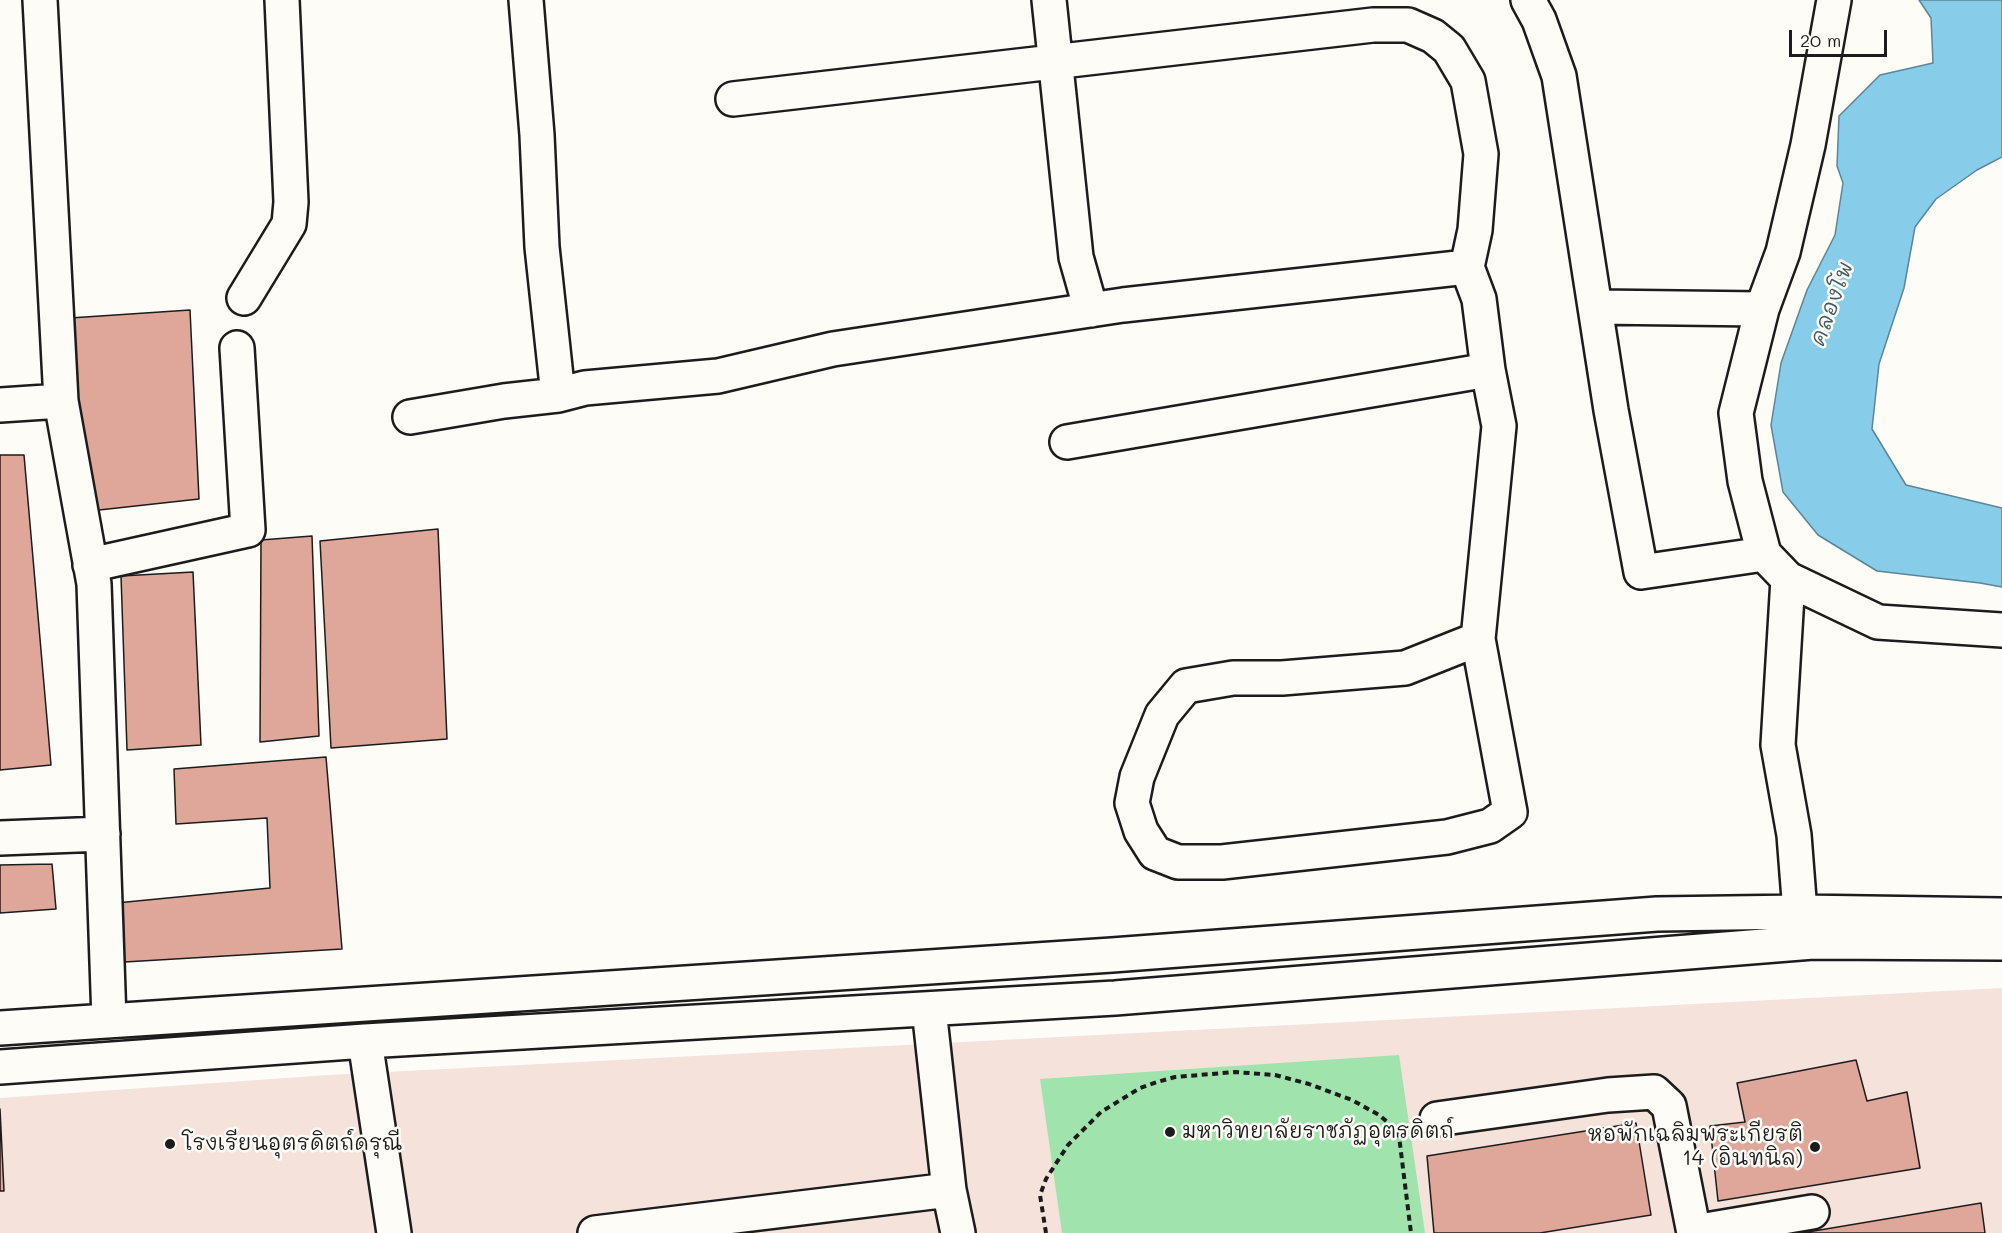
<!DOCTYPE html>
<html>
<head>
<meta charset="utf-8">
<style>
  body { margin:0 }
  #map { position:relative; width:2002px; height:1233px; overflow:hidden; background:#fdfcf7; font-family:Mali,sans-serif }
  canvas { display:block }
  .scale { position:absolute; left:1789px; top:30px; width:98px; height:27px; box-sizing:border-box; border:3px solid #1c1c1c; border-top:0; padding-left:8px; font-size:18px; line-height:21px; white-space:nowrap; color:#1c1c1c; -webkit-text-stroke:4px #fdfcf7; paint-order:stroke }
</style>
</head>
<body>
<div id="map">
<canvas width="2002" height="1233"></canvas>
<div class="scale">20 m</div>
</div>
<script>
const ctx = document.querySelector('canvas').getContext('2d');
ctx.lineJoin = 'round';
function fill(path, color) { ctx.fillStyle = color; ctx.fill(path, 'evenodd'); }
const toPath = rows => new Path2D(rows.map(r => 'M' + r).join(''));
function stroke(path, color, width, dash) { ctx.strokeStyle = color; ctx.lineWidth = width; ctx.lineCap = dash ? 'butt' : 'round'; ctx.setLineDash(dash || []); ctx.stroke(path); }
function drawText(font, color, halo, rows, align = 'center') {
  ctx.font = font + ' Mali,"Playpen Sans Thai",sans-serif'; ctx.lineWidth = 5; ctx.setLineDash([]); ctx.textBaseline = 'middle'; ctx.strokeStyle = halo; ctx.fillStyle = color; for (const [text, x, y, turn = 0] of rows) {
    ctx.save(); ctx.translate(x, y); ctx.rotate((+turn || 0) * Math.PI / 180); ctx.textAlign = isNaN(turn) ? turn : align; if (halo) ctx.strokeText(text, 0, 0); ctx.fillText(text, 0, 0); ctx.restore();
  }
}
const built = toPath([
  [2002,988,2002,1233,0,1233,0,1098,329,1075]
]);
const green = toPath([
  [1399,1055,1425,1233,1062,1233,1040,1079]
]);
const water = toPath([
  [1919,0,2002,0,2002,157,1977,170,1936,199,1915,227,1904,288,1879,364,1872,429,1906,485,2002,508,2002,587,1980,583,1877,571,1818,535,1783,492,1771,425,1781,363,1807,290,1835,235,1843,183,1837,166,1839,116,1880,75,1933,63,1931,18,1919,0]
]);
const building = toPath([
  [190,310,199,499,81,512,70,318,190,310],
  [0,455,24,455,51,765,0,770,0,455],
  [438,529,447,739,331,748,320,541,438,529],
  [312,536,319,736,260,742,261,540,312,536],
  [193,572,201,745,127,750,121,576,193,572],
  [326,757,342,949,108,963,106,904,270,888,267,818,176,824,174,769,326,757],
  [52,864,56,909,0,913,0,865,52,864],
  [1856,1060,1867,1101,1907,1092,1920,1168,1718,1201,1710,1126,1745,1122,1737,1083,1856,1060],
  [0,1109,4,1191,0,1191,0,1109],
  [1636,1123,1651,1215,1540,1233,1434,1233,1427,1156,1636,1123],
  [1981,1203,1985,1233,1802,1233,1981,1203]
]);
const path = toPath([
  [1046,1233,1040,1195,1046,1179,1068,1145,1101,1112,1140,1088,1157,1082,1175,1077,1235,1072,1275,1075,1309,1084,1352,1100,1379,1115,1391,1125,1399,1136,1411,1233]
]);
const minor = toPath([
  [40,0,61,401,94,584,109,1020],
  [526,0,537,135,542,247,558,395],
  [1049,0,1076,257,1091,310],
  [1528,0,1539,20,1559,76,1611,410,1641,572,1764,554],
  [1834,0,1808,145,1783,252,1762,309,1736,413,1745,481,1764,554,1788,579,1878,622,2002,630],
  [733,99,1373,25,1408,25,1433,36,1449,49,1468,81,1481,154,1475,230,1467,267,1479,299,1488,370,1499,426,1478,639,1510,812,1490,826,1447,837,1222,862,1178,862,1155,853,1141,831,1132,803,1137,777,1162,715,1186,686,1233,678,1282,678,1405,668,1478,639],
  [244,298,289,224,291,202,282,0],
  [1596,307,1762,309],
  [0,405,61,401],
  [410,417,504,401,558,395,585,388,718,376,833,349,1123,305,1467,267],
  [1067,442,1488,370],
  [90,565,248,530,237,348],
  [1788,579,1778,745,1794,835,1800,912],
  [0,838,103,834],
  [929,1009,949,1190,958,1233],
  [0,1028,1112,955,1657,914,1800,912,2002,915],
  [365,1041,394,1233],
  [0,1067,365,1041,1115,998,1813,942,2002,943],
  [1437,1119,1608,1095,1654,1092,1669,1106,1694,1233],
  [1694,1232,1812,1212],
  [595,1233,949,1190]
]);
const markers = [
  [1170,1132,6,"#1c1c1c"],
  [170,1144,6,"#1c1c1c"],
  [1815,1147,6,"#1c1c1c"]
];
const poiNames = [
  ["มหาวิทยาลัยราชภัฏอุตรดิตถ์",1182,1132],
  ["หอพักเฉลิมพระเกียรติ",1803,1135,"right"],
  ["14 (อินทนิล)",1803,1159,"right"],
  ["โรงเรียนอุตรดิตถ์ดรุณี",182,1144]
];
const waterNames = [
  ["คลองโพ",1832,304,-70]
];
fill(built, '#f4e2db');
fill(green, '#a1e3ad');
fill(water, '#87cde9');
stroke(water, '#5c8697', 1.5);
fill(building, '#dfa69a');
stroke(building, '#1c1c1c', 1.5);
stroke(minor, '#1c1c1c', 38);
stroke(path, '#1c1c1c', 4, [6, 4.5]);
stroke(minor, '#fdfcf7', 33);
for (const [x, y, r, color] of markers) { const dot = new Path2D(); dot.arc(x, y, r, 0, 2 * Math.PI); ctx.fillStyle = color; ctx.fill(dot); stroke(dot, '#fdfcf7', 2); }
drawText('21px', '#1c1c1c', '#fdfcf7', poiNames, 'left');
drawText('italic 22px', '#415a64', '#fdfcf7', waterNames);
</script>
</body>
</html>
